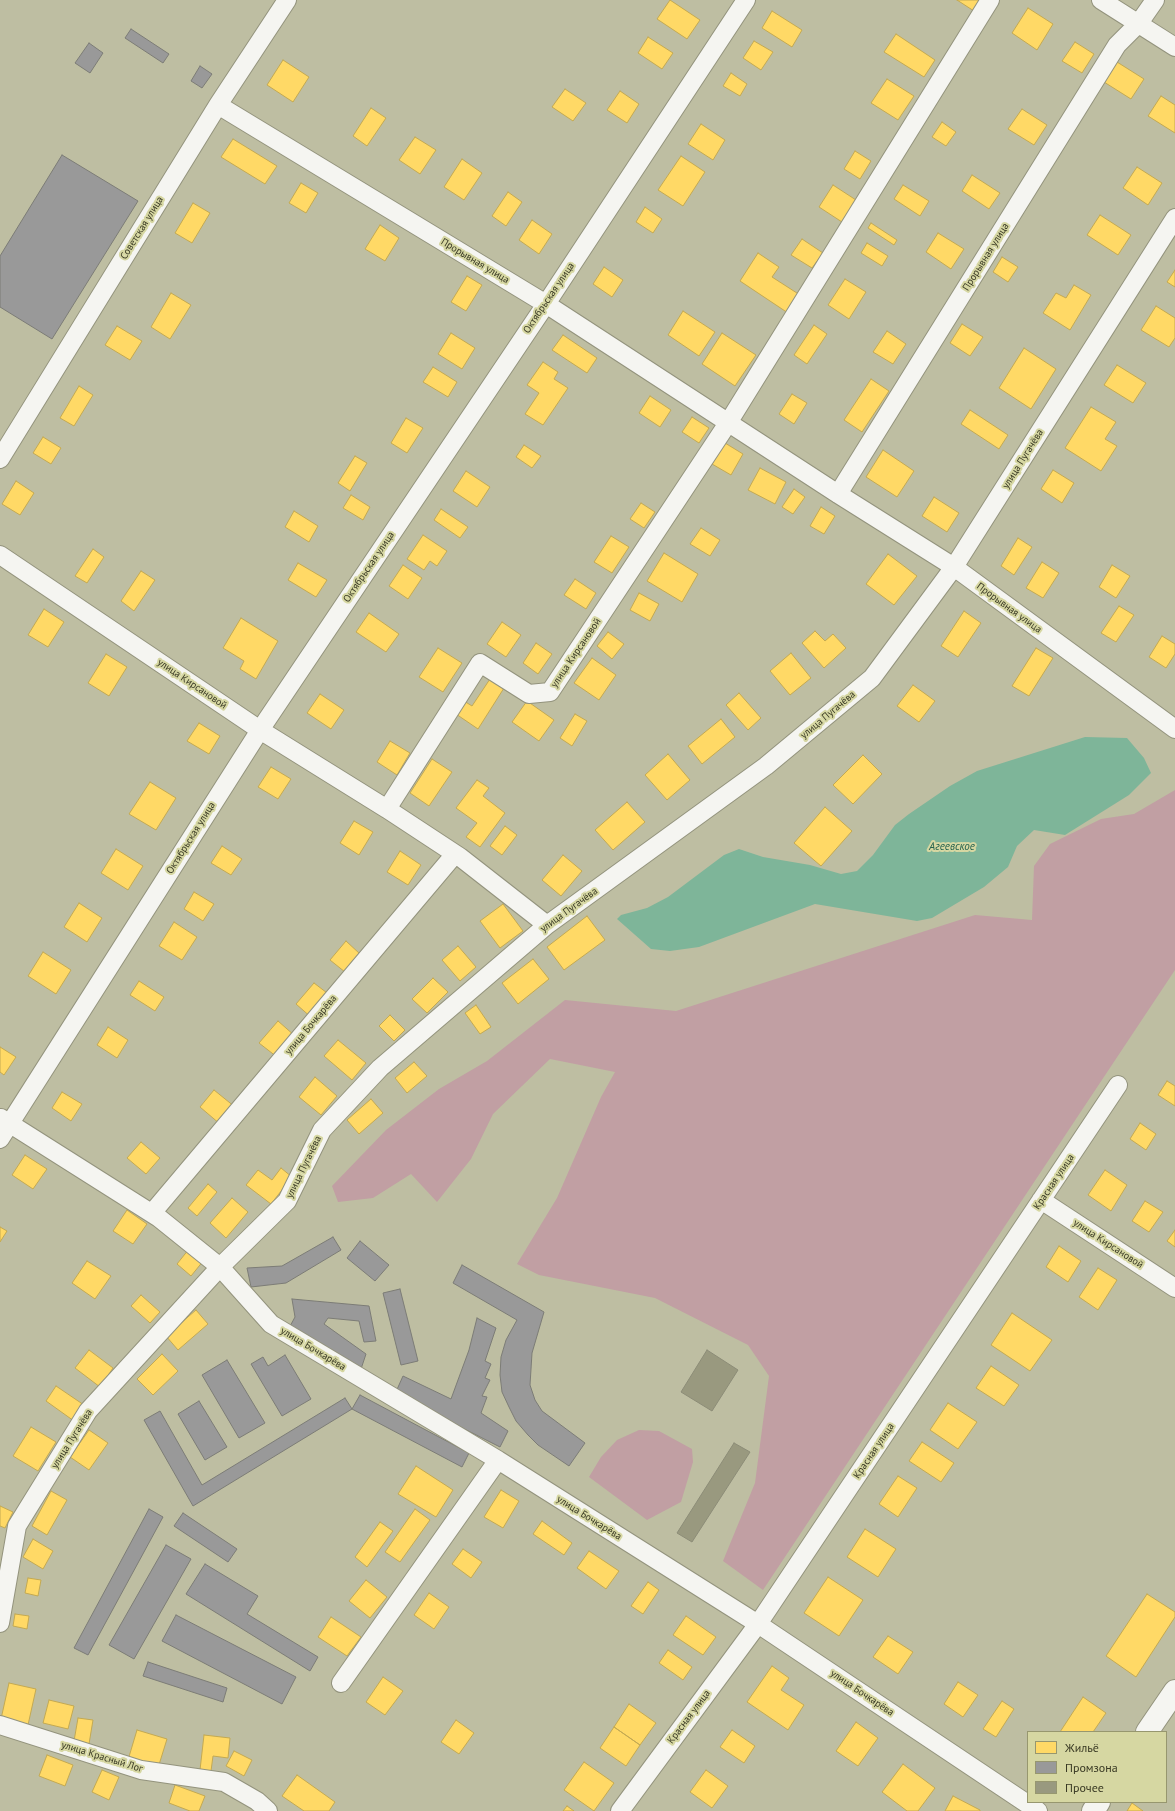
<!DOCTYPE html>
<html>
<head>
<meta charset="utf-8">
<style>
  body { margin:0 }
  #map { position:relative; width:1175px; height:1811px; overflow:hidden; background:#bebea2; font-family:"PT Sans",sans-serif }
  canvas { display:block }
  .legend { position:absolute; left:1027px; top:1731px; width:140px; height:72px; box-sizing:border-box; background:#d6d7a2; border:1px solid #97976f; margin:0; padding:5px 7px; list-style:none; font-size:12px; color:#383823 }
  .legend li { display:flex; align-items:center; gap:8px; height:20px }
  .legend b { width:20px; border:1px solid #97976f }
</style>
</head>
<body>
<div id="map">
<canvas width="1175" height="1811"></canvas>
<ul class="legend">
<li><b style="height:11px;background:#ffd966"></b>Жильё</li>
<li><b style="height:11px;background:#999"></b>Промзона</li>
<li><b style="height:11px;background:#99997f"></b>Прочее</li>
</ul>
</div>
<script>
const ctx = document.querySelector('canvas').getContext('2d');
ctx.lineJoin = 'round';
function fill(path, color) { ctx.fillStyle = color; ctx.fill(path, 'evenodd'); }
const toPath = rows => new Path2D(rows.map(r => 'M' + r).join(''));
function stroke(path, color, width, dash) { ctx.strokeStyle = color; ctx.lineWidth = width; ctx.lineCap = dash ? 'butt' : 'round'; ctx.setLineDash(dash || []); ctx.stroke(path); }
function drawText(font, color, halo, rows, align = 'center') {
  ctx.font = font + ' "PT Sans",sans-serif'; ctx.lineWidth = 4; ctx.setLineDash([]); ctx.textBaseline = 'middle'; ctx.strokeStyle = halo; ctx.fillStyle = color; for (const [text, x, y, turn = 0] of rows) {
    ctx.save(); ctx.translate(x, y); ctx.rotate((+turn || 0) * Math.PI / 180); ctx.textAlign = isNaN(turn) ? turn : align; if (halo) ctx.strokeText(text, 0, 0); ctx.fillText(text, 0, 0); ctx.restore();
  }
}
const green = toPath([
  [1175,790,1175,970,763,1590,723,1561,755,1483,769,1376,748,1345,655,1298,539,1275,517,1264,557,1198,601,1097,615,1072,550,1059,493,1114,471,1159,437,1202,411,1174,373,1198,338,1202,332,1186,386,1130,439,1089,487,1061,565,1000,676,1011,975,915,1032,920,1034,866,1050,844,1101,819,1134,814],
  [639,1430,659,1431,692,1449,693,1462,681,1502,647,1520,589,1477,601,1457,617,1440]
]);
const water = toPath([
  [1085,737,1127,738,1144,758,1151,773,1129,795,1065,835,1034,830,1017,846,1008,867,984,887,932,918,917,921,815,904,699,947,670,951,651,949,617,919,621,915,647,908,668,897,724,855,739,849,763,857,810,865,841,874,857,871,873,855,895,825,909,814,950,786,977,771]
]);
const homes = toPath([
  [670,0,700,20,687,39,657,19,670,0],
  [957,0,981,0,974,11,957,0],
  [1028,8,1053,24,1037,50,1012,33,1028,8],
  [772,11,802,30,792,47,762,28,772,11],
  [896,34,935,60,924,77,884,52,896,34],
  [648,37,673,53,662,69,638,53,648,37],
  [754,41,773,52,761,70,743,58,754,41],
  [1075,42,1094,54,1082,73,1062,61,1075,42],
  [283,60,309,77,293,102,267,85,283,60],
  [1117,62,1144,79,1131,99,1104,82,1117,62],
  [731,73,747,84,740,96,723,86,731,73],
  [887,79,914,96,898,120,871,103,887,79],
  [565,89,586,103,573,121,552,107,565,89],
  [620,91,639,104,627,123,607,110,620,91],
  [1161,96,1175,105,1175,133,1148,116,1161,96],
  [371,108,386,118,367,146,353,136,371,108],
  [1022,109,1047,125,1034,145,1008,129,1022,109],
  [942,122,956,132,946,146,932,137,942,122],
  [701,124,725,140,713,160,688,144,701,124],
  [415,137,436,150,420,174,399,160,415,137],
  [233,139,277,166,265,184,221,157,233,139],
  [855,151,871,161,860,179,844,169,855,151],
  [681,156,705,172,683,206,658,190,681,156],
  [462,159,482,173,464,200,444,187,462,159],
  [1137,167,1162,183,1148,205,1123,188,1137,167],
  [972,175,1000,193,989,209,962,191,972,175],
  [301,183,318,193,306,213,289,203,301,183],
  [833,185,856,200,842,222,819,207,833,185],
  [903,185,929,201,920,216,894,199,903,185],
  [508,192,522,202,506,226,492,216,508,192],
  [193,203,210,213,192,243,175,233,193,203],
  [645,207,662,219,653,233,636,222,645,207],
  [1100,215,1131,235,1118,255,1087,235,1100,215],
  [532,220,552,234,539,254,519,240,532,220],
  [871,223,897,240,894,245,868,228,871,223],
  [380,225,399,238,385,261,365,249,380,225],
  [938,233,964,249,951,269,926,252,938,233],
  [802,239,823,253,812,268,791,255,802,239],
  [867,243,888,256,882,266,861,253,867,243],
  [758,253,779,267,772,277,800,295,788,313,740,281,758,253],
  [1002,257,1018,267,1008,282,993,272,1002,257],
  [604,267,623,280,612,297,593,284,604,267],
  [1175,270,1175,287,1167,282,1175,270],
  [467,276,482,285,466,311,451,302,467,276],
  [845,279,866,292,849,319,828,305,845,279],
  [1074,285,1091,295,1070,330,1043,313,1056,293,1066,298,1074,285],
  [171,293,191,305,170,339,151,327,171,293],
  [1156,306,1175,318,1175,338,1169,347,1141,330,1156,306],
  [683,311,715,332,699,356,668,335,683,311],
  [962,324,983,337,970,356,950,343,962,324],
  [814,325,827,334,807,364,794,355,814,325],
  [117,326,142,341,130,360,105,345,117,326],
  [887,331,906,344,893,364,873,352,887,331],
  [451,333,475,348,462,369,438,354,451,333],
  [722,333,756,355,735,386,702,364,722,333],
  [563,335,597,358,587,373,552,350,563,335],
  [1024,348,1056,369,1031,409,999,388,1024,348],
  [543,362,558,372,554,379,568,388,543,425,525,414,539,393,527,385,543,362],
  [1117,365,1146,383,1133,403,1104,385,1117,365],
  [433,367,457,382,448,397,423,382,433,367],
  [871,379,889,391,862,432,844,420,871,379],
  [79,386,93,395,74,426,60,418,79,386],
  [792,394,807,403,794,424,779,414,792,394],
  [650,396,671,410,660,427,639,413,650,396],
  [1091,407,1116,422,1105,439,1117,446,1101,471,1065,448,1091,407],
  [970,410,1008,435,999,449,961,424,970,410],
  [692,417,709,428,699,443,682,432,692,417],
  [406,418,423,428,407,453,391,443,406,418],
  [43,437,61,448,51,464,33,453,43,437],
  [725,443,743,454,731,475,712,464,725,443],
  [524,445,541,456,532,468,516,457,524,445],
  [883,450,914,471,897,497,866,477,883,450],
  [355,456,367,463,350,491,338,483,355,456],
  [760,468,786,482,775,504,748,490,760,468],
  [1053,470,1074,483,1062,503,1041,489,1053,470],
  [466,471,490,487,477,507,453,491,466,471],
  [16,481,34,493,20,515,2,504,16,481],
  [794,489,805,497,793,514,782,507,794,489],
  [351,495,370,507,363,520,343,508,351,495],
  [934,497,959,513,947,532,922,516,934,497],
  [641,503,655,512,644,528,630,519,641,503],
  [821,507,835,516,824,534,810,526,821,507],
  [441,509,468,527,460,538,434,520,441,509],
  [294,511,318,526,309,542,285,527,294,511],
  [701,528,720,540,710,556,690,544,701,528],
  [423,535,447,551,437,566,430,561,424,570,407,559,423,535],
  [611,536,629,547,612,573,594,562,611,536],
  [1018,538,1032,547,1014,575,1001,566,1018,538],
  [93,549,104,557,87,583,75,576,93,549],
  [664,553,698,574,682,602,647,581,664,553],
  [888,554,917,576,894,605,866,584,888,554],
  [1042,562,1059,573,1043,598,1026,588,1042,562],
  [298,563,327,580,316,597,288,580,298,563],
  [403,565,422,578,408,599,389,586,403,565],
  [1112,565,1130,576,1116,598,1099,587,1112,565],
  [141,571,155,580,134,611,121,601,141,571],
  [575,579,596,593,586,609,564,595,575,579],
  [639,593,659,604,650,621,630,610,639,593],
  [1119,606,1134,615,1116,642,1101,633,1119,606],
  [44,609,64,622,48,647,28,635,44,609],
  [964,611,981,623,958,657,941,646,964,611],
  [369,613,399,634,386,652,356,632,369,613],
  [241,618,278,641,256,679,240,669,244,661,223,648,241,618],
  [502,622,521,635,506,657,487,644,502,622],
  [815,631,825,641,833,634,846,648,824,668,802,643,815,631],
  [608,632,624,644,612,659,597,646,608,632],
  [1162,636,1175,644,1175,654,1166,668,1149,657,1162,636],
  [536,643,552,654,538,674,523,663,536,643],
  [438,648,462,663,443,692,419,677,438,648],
  [1036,648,1053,658,1029,696,1012,686,1036,648],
  [791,653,811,678,790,695,770,671,791,653],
  [106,654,127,667,109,696,88,683,106,654],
  [592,658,616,675,599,700,574,683,592,658],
  [490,679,504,688,478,729,456,714,464,701,472,706,490,679],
  [913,685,935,701,919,722,897,706,913,685],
  [739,693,761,718,748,730,726,705,739,693],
  [320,694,344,710,331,729,307,713,320,694],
  [527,701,554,720,539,741,512,722,527,701],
  [575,714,587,721,572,746,560,738,575,714],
  [721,719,735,737,702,764,688,746,721,719],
  [199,723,220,736,209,754,187,741,199,723],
  [390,741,410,753,397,775,377,762,390,741],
  [668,754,690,780,667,800,645,775,668,754],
  [863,755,882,774,853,804,833,785,863,755],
  [432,759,452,772,429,806,410,793,432,759],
  [271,767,291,779,278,799,258,787,271,767],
  [477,780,489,788,483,796,505,813,480,847,466,837,477,823,456,808,477,780],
  [150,782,176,798,156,830,129,814,150,782],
  [627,802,645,822,613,850,595,830,627,802],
  [825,807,852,831,821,866,794,843,825,807],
  [354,821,373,832,359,855,340,843,354,821],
  [505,826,517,835,502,855,490,846,505,826],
  [222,846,242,859,231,875,211,863,222,846],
  [116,849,143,866,128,890,101,873,116,849],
  [400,851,421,865,408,885,387,872,400,851],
  [563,855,582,871,561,896,542,880,563,855],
  [194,892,214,904,203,921,184,909,194,892],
  [79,903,102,918,87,942,64,927,79,903],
  [503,904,523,931,500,948,480,921,503,904],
  [587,916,605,940,564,970,547,947,587,916],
  [174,922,197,937,182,960,159,946,174,922],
  [346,941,360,954,345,972,330,960,346,941],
  [458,946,476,967,460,981,442,960,458,946],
  [43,952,71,970,56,994,28,976,43,952],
  [533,959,549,979,518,1004,502,983,533,959],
  [433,978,448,992,427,1013,412,999,433,978],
  [139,981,164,997,155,1011,130,995,139,981],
  [314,983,331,996,312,1018,296,1004,314,983],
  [476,1005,491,1027,480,1034,465,1013,476,1005],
  [390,1015,405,1030,394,1041,379,1026,390,1015],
  [278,1021,295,1036,277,1057,259,1043,278,1021],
  [108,1027,128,1040,117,1058,97,1045,108,1027],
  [338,1040,366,1063,352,1080,324,1056,338,1040],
  [0,1047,16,1057,4,1075,0,1072,0,1047],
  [414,1062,427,1076,407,1093,395,1078,414,1062],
  [315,1077,337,1096,321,1115,299,1097,315,1077],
  [1167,1081,1175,1086,1175,1106,1158,1095,1167,1081],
  [214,1090,235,1107,220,1124,200,1107,214,1090],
  [62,1092,82,1104,71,1121,52,1108,62,1092],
  [371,1099,383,1113,359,1134,347,1120,371,1099],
  [1140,1123,1156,1134,1146,1150,1130,1139,1140,1123],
  [141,1142,160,1158,146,1174,127,1158,141,1142],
  [25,1155,47,1169,33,1189,12,1175,25,1155],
  [281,1168,292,1177,271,1204,246,1185,258,1170,272,1180,281,1168],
  [1105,1170,1127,1185,1111,1211,1088,1195,1105,1170],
  [208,1184,217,1192,197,1216,188,1208,208,1184],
  [232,1198,248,1212,226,1238,210,1223,232,1198],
  [1145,1201,1163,1212,1149,1232,1132,1221,1145,1201],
  [127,1210,147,1224,133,1244,113,1231,127,1210],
  [0,1227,7,1231,0,1242,0,1227],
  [1175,1230,1175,1247,1167,1241,1175,1230],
  [1059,1246,1081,1261,1068,1282,1046,1267,1059,1246],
  [189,1249,204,1260,191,1276,177,1264,189,1249],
  [87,1261,111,1276,95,1299,72,1283,87,1261],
  [1098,1268,1117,1280,1098,1310,1079,1297,1098,1268],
  [141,1295,160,1312,150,1323,131,1306,141,1295],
  [196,1310,208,1324,178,1350,166,1336,196,1310],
  [1012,1313,1052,1340,1030,1371,991,1345,1012,1313],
  [89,1350,113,1368,100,1387,75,1368,89,1350],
  [162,1354,178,1371,153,1395,137,1379,162,1354],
  [991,1366,1019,1385,1004,1406,976,1388,991,1366],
  [56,1386,84,1405,74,1421,46,1401,56,1386],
  [948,1403,977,1422,958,1449,930,1430,948,1403],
  [31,1427,56,1442,38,1471,13,1456,31,1427],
  [89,1430,108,1443,89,1470,70,1457,89,1430],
  [922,1442,954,1463,941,1482,909,1461,922,1442],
  [416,1466,453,1490,436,1517,398,1494,416,1466],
  [898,1476,917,1488,898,1517,879,1504,898,1476],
  [501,1490,519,1501,503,1528,484,1517,501,1490],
  [51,1491,67,1500,47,1535,32,1526,51,1491],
  [0,1506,13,1512,5,1528,0,1526,0,1506],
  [415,1509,430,1520,400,1562,385,1552,415,1509],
  [542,1521,572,1543,564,1555,533,1534,542,1521],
  [380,1522,393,1531,367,1567,355,1557,380,1522],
  [865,1529,896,1549,878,1577,847,1557,865,1529],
  [33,1539,53,1551,43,1569,23,1557,33,1539],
  [463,1549,482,1562,471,1578,452,1564,463,1549],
  [589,1551,619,1571,606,1589,577,1568,589,1551],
  [828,1577,863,1600,839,1636,804,1613,828,1577],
  [28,1578,41,1580,38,1596,25,1593,28,1578],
  [366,1580,387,1597,370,1618,349,1601,366,1580],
  [648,1582,659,1590,643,1614,631,1606,648,1582],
  [429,1593,449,1607,434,1629,414,1615,429,1593],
  [1147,1594,1175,1612,1175,1617,1136,1677,1106,1656,1147,1594],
  [15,1614,29,1616,27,1629,13,1626,15,1614],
  [686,1616,716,1637,703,1655,673,1635,686,1616],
  [331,1617,361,1637,347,1656,318,1637,331,1617],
  [888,1636,913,1652,898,1674,873,1657,888,1636],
  [668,1650,692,1667,683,1680,659,1663,668,1650],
  [772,1666,789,1678,781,1690,804,1705,788,1730,747,1702,772,1666],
  [383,1677,403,1691,385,1715,366,1702,383,1677],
  [958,1682,978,1695,963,1717,944,1704,958,1682],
  [9,1683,36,1689,28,1725,1,1719,9,1683],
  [1083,1697,1106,1713,1093,1732,1060,1732,1083,1697],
  [49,1700,74,1706,68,1729,43,1723,49,1700],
  [1002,1701,1014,1709,996,1737,983,1729,1002,1701],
  [629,1704,656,1723,640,1745,614,1727,629,1704],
  [78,1718,93,1720,89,1744,74,1741,78,1718],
  [456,1720,474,1733,459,1754,441,1742,456,1720],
  [856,1722,878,1738,858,1766,836,1751,856,1722],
  [614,1727,640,1745,626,1766,600,1748,614,1727],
  [137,1730,167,1739,158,1768,128,1760,137,1730],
  [732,1730,755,1746,744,1763,720,1747,732,1730],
  [204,1735,230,1738,228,1758,213,1756,211,1771,200,1770,204,1735],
  [234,1751,252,1760,244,1776,226,1766,234,1751],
  [47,1755,73,1765,65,1786,39,1776,47,1755],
  [584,1762,614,1783,594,1811,564,1790,584,1762],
  [903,1764,935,1788,918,1811,907,1811,882,1792,903,1764],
  [102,1770,119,1777,109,1800,92,1792,102,1770],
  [706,1770,728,1786,712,1808,690,1792,706,1770],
  [297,1775,335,1802,329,1811,304,1811,282,1796,297,1775],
  [175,1785,205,1796,199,1811,190,1811,169,1803,175,1785],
  [953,1796,980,1810,980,1811,945,1811,953,1796],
  [1132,1803,1143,1811,1127,1811,1132,1803],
  [567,1806,574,1811,563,1811,567,1806]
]);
const industry = toPath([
  [131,29,169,54,163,63,125,38,131,29],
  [89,43,103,53,90,73,75,63,89,43],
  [200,66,212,74,202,88,191,81,200,66],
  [62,155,138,201,52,339,0,307,0,256,62,155],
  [333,1237,341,1250,286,1283,251,1287,247,1268,282,1266,333,1237],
  [360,1241,389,1265,375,1281,347,1258,360,1241],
  [462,1265,544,1312,532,1353,530,1385,535,1400,542,1411,585,1443,569,1466,538,1445,528,1435,516,1421,509,1407,502,1392,500,1375,501,1357,506,1340,517,1320,453,1283,462,1265],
  [400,1289,418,1361,401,1365,383,1293,400,1289],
  [292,1299,369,1306,376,1341,364,1342,359,1321,328,1318,324,1324,366,1354,361,1369,289,1328,295,1317,292,1299],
  [477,1318,496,1328,485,1361,491,1364,485,1378,490,1380,482,1396,487,1397,481,1413,508,1431,500,1447,395,1394,403,1376,451,1399,469,1350,477,1318],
  [285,1355,311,1399,282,1416,251,1364,263,1357,268,1366,285,1355],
  [227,1360,265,1423,239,1438,202,1375,227,1360],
  [360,1395,469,1453,462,1467,352,1409,360,1395],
  [345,1398,352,1409,193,1506,144,1420,160,1411,202,1485,345,1398],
  [199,1401,227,1447,205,1460,178,1414,199,1401],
  [149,1509,163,1517,88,1655,74,1648,149,1509],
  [183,1513,237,1549,228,1562,174,1526,183,1513],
  [166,1545,191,1559,134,1659,109,1645,166,1545],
  [205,1564,258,1596,247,1614,318,1657,310,1671,186,1594,205,1564],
  [176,1615,296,1677,282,1704,162,1641,176,1615],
  [148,1662,227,1688,223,1702,143,1676,148,1662]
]);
const building = toPath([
  [707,1350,738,1370,712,1411,681,1392,707,1350],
  [734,1443,750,1452,692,1542,677,1533,734,1443]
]);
const street = toPath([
  [1101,0,1175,47],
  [218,105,546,304,838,494,954,567,1175,729],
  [0,459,218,105,287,0],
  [838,494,1117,45,1139,23,1155,0],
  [0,555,260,730,387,809,460,857,547,925],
  [387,809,480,663,529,694,550,692,728,423,990,0],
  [1,1118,159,1218,220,1267,271,1324,498,1460,758,1624,1038,1811],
  [0,1139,260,730,546,304,746,0],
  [1041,1200,1175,1288],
  [152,1213,455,854],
  [0,1623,17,1526,88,1411,220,1267,287,1201,322,1130,380,1068,547,925,766,766,872,678,954,567,1175,218],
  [341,1683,498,1460],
  [0,1725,141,1770,224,1782,257,1801,268,1811],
  [620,1811,758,1624,1118,1085]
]);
const secondary = toPath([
  [1147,1732,1175,1691],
  [1093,1811,1099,1802]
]);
const streetNames = [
  ["Советская улица",142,228,-58],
  ["Прорывная улица",986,257,-58],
  ["Прорывная улица",475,261,31],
  ["Октябрьская улица",549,298,-56],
  ["улица Пугачёва",1023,459,-58],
  ["Октябрьская улица",369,567,-56],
  ["Прорывная улица",1009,608,36],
  ["улица Кирсановой",576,653,-56],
  ["улица Кирсановой",192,684,34],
  ["улица Пугачёва",828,715,-40],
  ["Октябрьская улица",191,838,-58],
  ["улица Пугачёва",569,910,-36],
  ["улица Бочкарёва",311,1025,-50],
  ["улица Пугачёва",304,1167,-64],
  ["Красная улица",1054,1182,-56],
  ["улица Кирсановой",1108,1244,33],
  ["улица Бочкарёва",313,1349,31],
  ["улица Пугачёва",72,1439,-58],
  ["Красная улица",874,1451,-56],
  ["улица Бочкарёва",589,1518,32],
  ["улица Бочкарёва",862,1693,34],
  ["Красная улица",689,1717,-53],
  ["улица Красный Лог",102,1757,17]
];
const waterNames = [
  ["Агеевское",952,847]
];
fill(green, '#c19fa3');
fill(water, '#7eb599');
fill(homes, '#ffd966');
stroke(homes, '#c3a952', 1);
fill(industry, '#999');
stroke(industry, '#7c7c76', 1);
fill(building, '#99997f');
stroke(building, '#8c8c77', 1);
stroke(street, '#93937d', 20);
stroke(secondary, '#93937d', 24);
stroke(street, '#f5f5f1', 18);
stroke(secondary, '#f5f5f1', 22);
drawText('10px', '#383823', '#d6d7a2', streetNames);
drawText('italic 11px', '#24614d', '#d6d7a2', waterNames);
</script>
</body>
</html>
